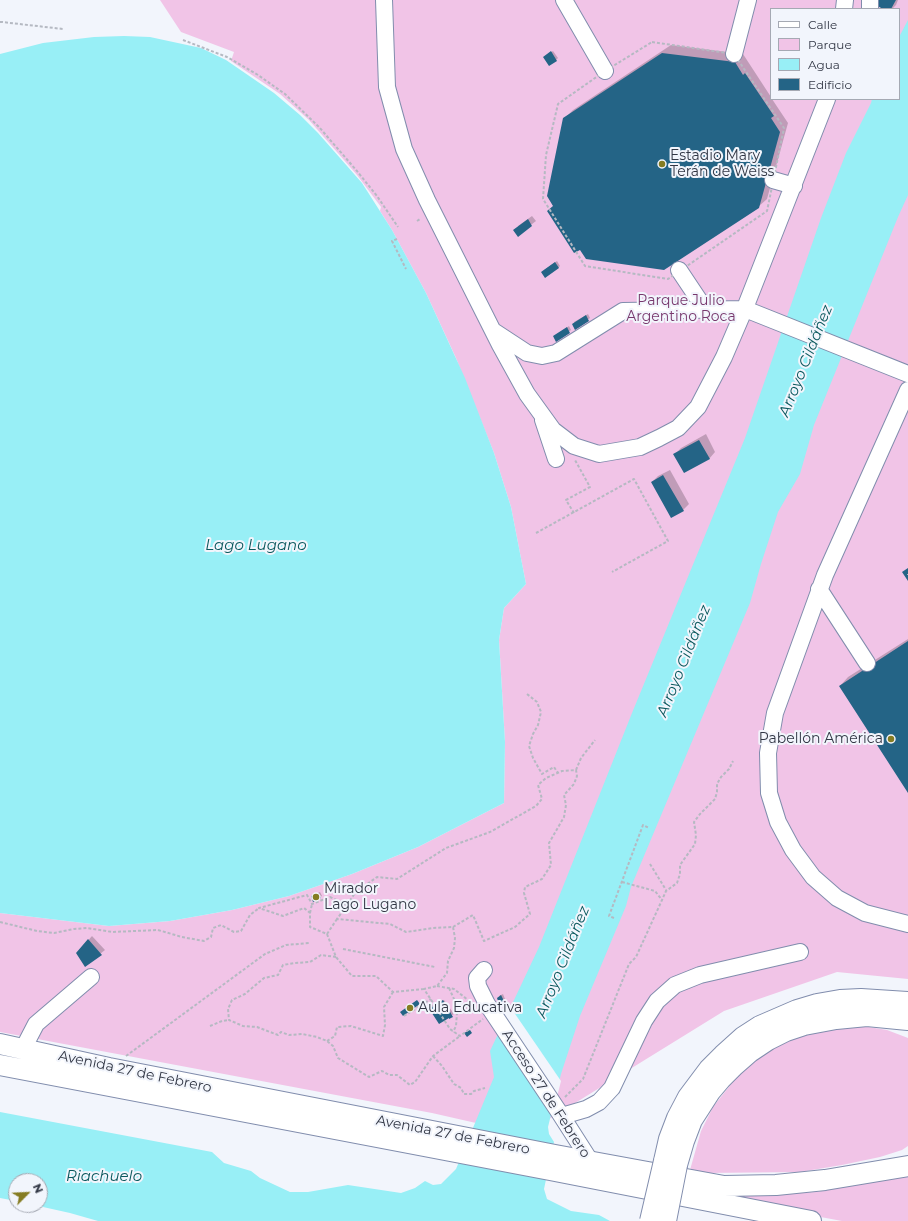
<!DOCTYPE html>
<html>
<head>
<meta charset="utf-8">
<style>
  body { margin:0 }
  #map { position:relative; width:908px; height:1221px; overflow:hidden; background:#f2f5fc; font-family:Montserrat,sans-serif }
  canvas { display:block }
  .legend { position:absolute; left:770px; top:8px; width:130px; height:92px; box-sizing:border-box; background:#f2f5fc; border:1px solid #a5a9b3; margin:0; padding:5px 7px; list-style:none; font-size:12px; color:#323745 }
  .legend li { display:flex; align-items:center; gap:8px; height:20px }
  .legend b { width:20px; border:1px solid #a5a9b3 }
  .north { position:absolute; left:8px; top:1173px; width:40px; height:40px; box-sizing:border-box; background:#f2f5fc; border:1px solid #a5a9b3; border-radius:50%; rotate:66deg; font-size:11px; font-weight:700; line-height:16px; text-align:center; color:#323745 }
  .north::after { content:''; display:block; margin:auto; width:14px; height:18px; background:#857c22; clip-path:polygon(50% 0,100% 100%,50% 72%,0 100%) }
</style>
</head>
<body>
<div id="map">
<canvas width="908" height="1221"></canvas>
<ul class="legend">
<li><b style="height:5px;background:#fff"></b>Calle</li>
<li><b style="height:11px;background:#f1c4e7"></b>Parque</li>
<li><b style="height:11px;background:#98eff6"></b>Agua</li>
<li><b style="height:11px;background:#246486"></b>Edificio</li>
</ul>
<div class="north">N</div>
</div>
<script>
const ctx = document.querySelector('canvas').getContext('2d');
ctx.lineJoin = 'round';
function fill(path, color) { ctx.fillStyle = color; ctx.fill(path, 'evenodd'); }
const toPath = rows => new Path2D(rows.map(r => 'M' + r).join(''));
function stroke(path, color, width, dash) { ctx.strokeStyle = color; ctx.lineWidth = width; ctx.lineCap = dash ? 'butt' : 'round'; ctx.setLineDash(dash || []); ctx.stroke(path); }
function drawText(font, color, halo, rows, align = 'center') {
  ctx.font = font + ' Montserrat,sans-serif'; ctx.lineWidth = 4; ctx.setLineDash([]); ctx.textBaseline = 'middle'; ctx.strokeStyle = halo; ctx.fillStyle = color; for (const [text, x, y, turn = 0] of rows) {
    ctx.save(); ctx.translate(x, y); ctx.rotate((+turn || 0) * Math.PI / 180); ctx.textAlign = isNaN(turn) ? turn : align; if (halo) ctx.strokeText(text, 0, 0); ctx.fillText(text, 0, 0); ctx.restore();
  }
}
const green = toPath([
  [160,0,908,0,908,979,837,972,724,1011,546,1121,476,1123,432,1113,0,1032,0,913,109,926,170,921,232,910,289,896,352,874,418,847,504,803,505,742,499,640,504,608,526,584,511,507,494,453,456,358,426,293,392,230,380,211,381,207,357,175,309,120,280,94,231,61,234,52,181,32],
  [771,9,899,9,899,99,771,99],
  [856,1025,887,1030,908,1038,908,1146,902,1150,880,1157,842,1165,800,1172,705,1173,690,1170,701,1131,713,1107,735,1079,751,1064,772,1049,797,1036],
  [908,1175,908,1221,842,1221,703,1195,755,1195,816,1192]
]);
const water = toPath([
  [908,20,908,195,898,217,814,425,800,474,778,512,761,564,750,603,631,887,626,906,580,1016,561,1074,548,1127,549,1134,554,1142,544,1189,547,1199,571,1211,599,1215,610,1221,98,1221,70,1213,34,1205,40,1205,40,1181,16,1181,16,1201,0,1198,0,1112,212,1152,224,1163,251,1171,260,1178,290,1192,308,1192,348,1185,401,1193,415,1188,425,1181,433,1185,441,1184,456,1169,494,1077,490,1051,539,947,632,713,745,438,821,218,846,153,871,103,872,99,899,99,899,37],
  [124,36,150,37,201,48,226,60,274,93,300,115,318,133,362,183,392,230,426,293,465,378,494,453,511,507,526,584,504,608,499,640,505,742,504,803,418,847,352,874,289,896,232,910,170,921,109,926,0,913,0,54,43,43,94,37]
]);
const pier = toPath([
  [509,1005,561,1081,554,1109,497,1030]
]);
const shadow = toPath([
  [875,0,898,0,896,5,892,9,886,9],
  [671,45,743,54,771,97,771,99,772,99,788,123,767,199,758,207,554,206,564,119,573,110],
  [553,51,558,58,556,60,546,56],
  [532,216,536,221,518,235,518,226],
  [557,261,560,266,558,268,544,270],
  [588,314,590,318,575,329,574,322],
  [569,326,571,330,556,341,556,335],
  [706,434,715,452,709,459,675,454,681,448],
  [670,470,689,504,683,510,652,482,658,476],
  [908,639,908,791,840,686,848,677],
  [320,892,322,896,320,897,312,896],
  [92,936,105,950,86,965,77,953],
  [503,994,505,999,503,1000,499,996],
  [444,1000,454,1014,439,1023,431,1006,433,1004,434,1006]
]);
const building = toPath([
  [874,0,896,0,891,9,883,9,872,3],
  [551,51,557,61,549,66,543,57],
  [662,53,735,62,743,75,745,73,774,116,771,118,780,132,759,208,664,270,586,259,580,250,574,253,547,211,553,206,547,196,563,118],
  [528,219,532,226,518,237,513,230],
  [555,262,559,268,545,278,541,272],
  [586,315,589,321,575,330,572,324],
  [567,327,570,333,556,342,553,336],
  [699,440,710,459,684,473,673,454],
  [663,475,684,511,671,518,651,482],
  [908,568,908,581,902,572],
  [908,641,908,793,839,686],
  [318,893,321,898,313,902,311,896],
  [88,939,102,955,85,967,76,953],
  [501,995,504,1001,499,1004,497,998],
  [417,1000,420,1004,403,1016,400,1012],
  [443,1000,453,1017,449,1019,449,1018,439,1024,428,1007,431,1005,432,1007],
  [470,1030,472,1033,467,1037,464,1033]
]);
const path = toPath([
  [0,22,2,22,63,29],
  [183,40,227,57,258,75,285,94,319,127,357,171,377,196,398,227],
  [652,42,734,54,784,128,767,211,668,279,585,266,543,199,546,155,558,104,605,71,652,42],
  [417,221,420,219],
  [397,239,392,241,406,269],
  [574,513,566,500,590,487,575,460],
  [536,533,634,479,668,541,612,572],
  [908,574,908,575],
  [527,694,537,702,541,712,538,725,533,734,529,746,533,758,542,774,554,767,558,773],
  [576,770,581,758,595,740],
  [650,864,666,890],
  [622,882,655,891,662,900],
  [347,905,355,893,377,877,397,879,446,848,490,832,536,806,542,799,538,785,546,778,562,771,576,770,577,776,574,784,564,795,566,805,564,817,549,843,551,865,542,879,525,887,524,893,530,914,515,927,484,941,473,915,453,927],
  [310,913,312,904],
  [614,918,609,916,643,825,649,828],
  [337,919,327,934,310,927,310,913,304,908,283,916,259,908,307,895,312,904,330,897,347,905,337,919,390,924,406,932,433,928,453,927,455,938,454,948,448,961,447,973,437,986,424,989,450,1029,460,1036,483,1019],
  [0,922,37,931,54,933,74,929,87,928,112,932,158,930,182,937,204,941,211,937,213,928,221,925,234,932,241,931,250,915,259,908],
  [327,934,336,957,352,976,376,976,393,992,424,989],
  [343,949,435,967],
  [336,957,321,955,310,962,295,963,283,965,278,975,264,978,245,994,232,1000,228,1009,229,1020,243,1026,257,1027,278,1035,281,1032,289,1035,302,1034,317,1037,327,1041,333,1046,338,1058,369,1077,382,1071,389,1075,397,1075,410,1085,415,1082,433,1056,460,1036],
  [437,986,454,989,468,1000,470,1005,457,1013,456,1026,453,1032],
  [449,988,460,1012],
  [404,1016,431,999],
  [210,1026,222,1021,229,1020],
  [327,1041,335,1036,337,1027,351,1026,383,1036,385,1025,384,1007,393,992],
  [126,1056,265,954,286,945,309,943],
  [433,1056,442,1066,454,1084,461,1088,464,1094,471,1094,474,1091,485,1088],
  [565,1097,583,1079,629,964,636,957,662,900,666,891,677,883,680,874,680,865,695,844,696,835,694,822,700,814,715,799,717,792,717,784,721,777,729,769,733,761]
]);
const minor = toPath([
  [384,0,387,87,404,149,427,200,500,345,527,394,553,430,574,446,599,454,640,447,659,438,678,428,698,407,724,357,745,308,827,99],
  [564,0,605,71],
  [844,9,845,0],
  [870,9,870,0],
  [734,54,748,0],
  [773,180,794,186],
  [679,270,705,309],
  [495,332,527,353,542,356,556,353,623,311,745,309,908,374],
  [908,390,825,575,775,713,768,753,769,793,778,822,793,850,813,877,837,898,865,913,908,924],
  [543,420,556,459],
  [819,589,867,663],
  [484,970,477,978,478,986,487,1004,559,1112,591,1162,592,1168],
  [23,1049,36,1024,91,977],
  [562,1116,586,1109,599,1102,612,1088,644,1021,657,1001,675,985,700,975,800,952]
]);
const major = toPath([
  [0,1044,109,1068,555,1155,724,1186,776,1185,825,1180,908,1166],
  [0,1065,550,1170,811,1221],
  [664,1161,669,1139,677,1118,688,1097,709,1069,723,1055,743,1037,760,1026,797,1010,817,1004,840,1000,861,999,908,1002],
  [677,1165,684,1141,692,1120,710,1092,721,1079,734,1066,750,1052,768,1040,786,1031,804,1025,836,1019,867,1016,908,1020]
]);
const majorBridge = toPath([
  [650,1221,664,1161],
  [666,1221,677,1165]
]);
const markers = [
  [662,164,4,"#857c22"],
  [891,739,4,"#857c22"],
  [316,897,4,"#857c22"],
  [410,1008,4,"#857c22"]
];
const poiNames = [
  ["Estadio Mary",670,156],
  ["Terán de Weiss",670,172],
  ["Pabellón América",883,739,"right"],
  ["Mirador",324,889],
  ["Lago Lugano",324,905],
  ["Aula Educativa",418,1008]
];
const parkNames = [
  ["Parque Julio",681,301],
  ["Argentino Roca",681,317]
];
const streetNames = [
  ["Avenida 27 de Febrero",135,1072,12],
  ["Acceso 27 de Febrero",546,1094,57],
  ["Avenida 27 de Febrero",453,1135,11]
];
const waterNames = [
  ["Arroyo Cildáñez",806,361,-68],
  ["Lago Lugano",256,546],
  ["Arroyo Cildáñez",684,661,-68],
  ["Arroyo Cildáñez",563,962,-68],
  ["Riachuelo",104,1177]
];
fill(green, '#f1c4e7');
fill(water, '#98eff6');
fill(pier, '#f2f5fc');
fill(shadow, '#0003');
fill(building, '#246486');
stroke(minor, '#818dad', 18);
stroke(major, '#818dad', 22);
stroke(path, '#b5b9c2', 2, [3, 2]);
stroke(minor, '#fff', 16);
stroke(major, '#fff', 20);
stroke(majorBridge, '#818dad', 22, []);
stroke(majorBridge, '#fff', 20);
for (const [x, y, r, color] of markers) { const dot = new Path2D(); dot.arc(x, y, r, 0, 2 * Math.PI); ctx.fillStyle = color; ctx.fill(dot); stroke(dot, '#f2f5fc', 1.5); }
drawText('14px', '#323745', '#f2f5fc', poiNames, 'left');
drawText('14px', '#78386d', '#f2f5fc', parkNames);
drawText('14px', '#323745', '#f2f5fc', streetNames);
drawText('italic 15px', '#0a585d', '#f2f5fc', waterNames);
</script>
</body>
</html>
